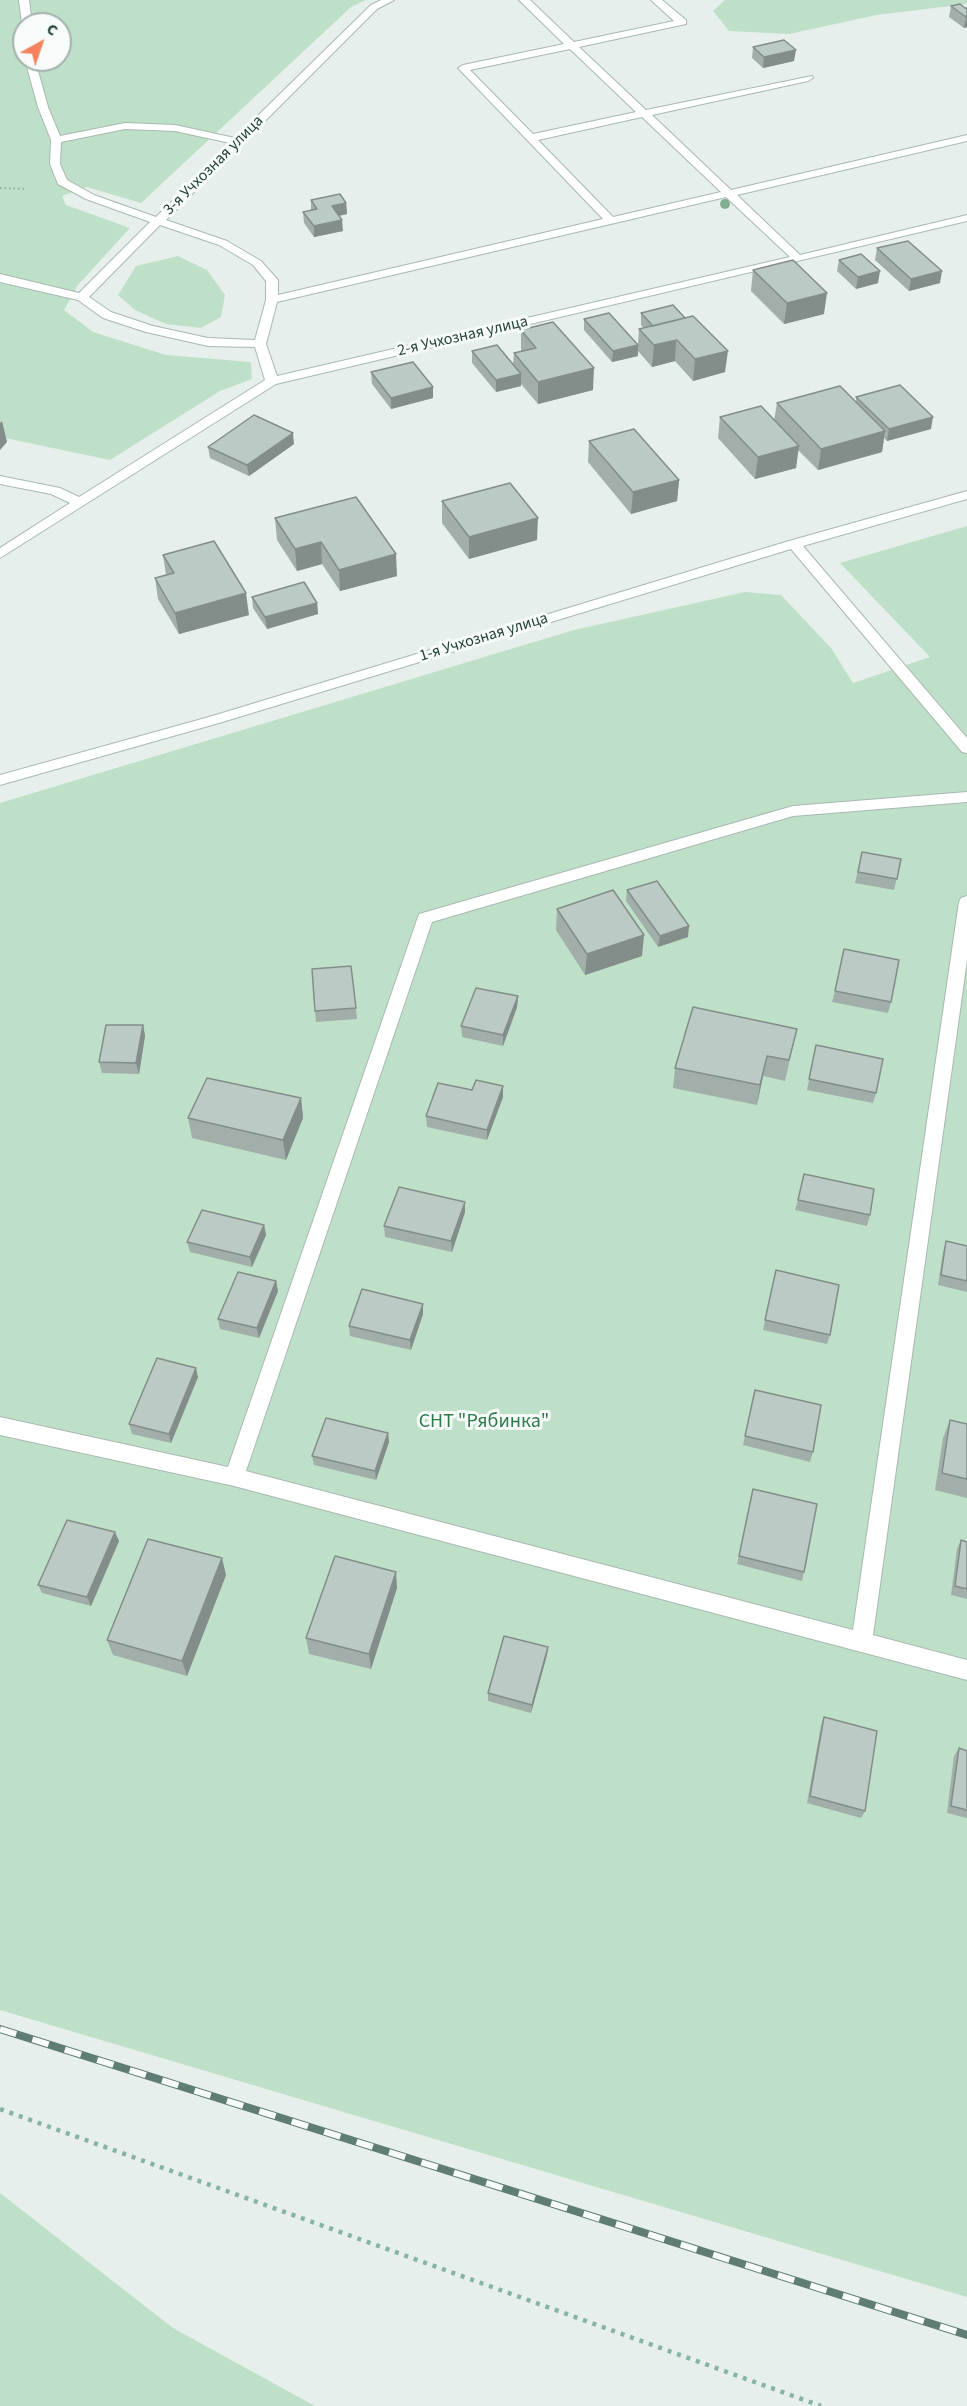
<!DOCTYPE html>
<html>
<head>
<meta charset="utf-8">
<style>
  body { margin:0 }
  #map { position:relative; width:967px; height:2406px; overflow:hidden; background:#e6efeb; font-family:"Source Sans 3",sans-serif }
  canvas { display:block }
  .north { position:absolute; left:12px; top:12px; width:60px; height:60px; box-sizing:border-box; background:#f7fbf9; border:2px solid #a3b1ad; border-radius:50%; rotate:40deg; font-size:16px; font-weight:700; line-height:24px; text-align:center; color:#24423a }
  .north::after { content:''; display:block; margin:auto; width:21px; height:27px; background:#f4845f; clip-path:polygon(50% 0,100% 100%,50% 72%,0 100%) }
</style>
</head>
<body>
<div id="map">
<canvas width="967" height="2406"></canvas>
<div class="north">С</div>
</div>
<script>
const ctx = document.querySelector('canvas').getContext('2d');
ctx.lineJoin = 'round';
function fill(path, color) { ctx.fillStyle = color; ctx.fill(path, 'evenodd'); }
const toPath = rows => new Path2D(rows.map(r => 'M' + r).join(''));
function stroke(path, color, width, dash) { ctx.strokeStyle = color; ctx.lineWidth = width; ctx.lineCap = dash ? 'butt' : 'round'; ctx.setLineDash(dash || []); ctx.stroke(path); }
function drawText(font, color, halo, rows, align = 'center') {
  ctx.font = font + ' "Source Sans 3",sans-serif'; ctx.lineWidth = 6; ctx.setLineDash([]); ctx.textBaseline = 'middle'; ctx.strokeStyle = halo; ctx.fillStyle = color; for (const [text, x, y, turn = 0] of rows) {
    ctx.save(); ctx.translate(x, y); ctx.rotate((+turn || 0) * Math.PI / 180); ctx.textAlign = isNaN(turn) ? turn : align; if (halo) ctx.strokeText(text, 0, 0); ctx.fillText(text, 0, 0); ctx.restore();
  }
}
const green = toPath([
  [0,0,366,0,351,7,141,203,87,187,62,196,66,205,130,228,78,285,64,310,93,332,166,355,251,362,252,379,220,391,110,460,0,437],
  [24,24,60,24,60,60,24,60],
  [725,0,967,0,967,4,877,15,789,34,729,31,713,11],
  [178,256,207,270,225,295,221,317,201,328,166,324,135,310,118,295,136,266],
  [967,526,967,2297,0,2010,0,803,574,630,745,592,781,595,831,648,853,683,930,657,840,563],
  [0,2193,173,2328,315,2406,0,2406]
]);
const pathFar1 = toPath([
  [0,188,26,189]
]);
const path = toPath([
  [0,2109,821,2406]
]);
const minor = toPath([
  [19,0,29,0,32,24,24,24,24,26,22,24,19,0],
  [381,0,394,0,377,9,166,220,227,241,261,261,278,280,278,295,603,219,458,68,463,65,564,44,519,0,530,0,574,42,674,21,651,0,662,0,686,20,686,24,579,47,646,110,812,76,813,78,808,81,652,115,731,190,967,135,967,141,737,195,800,255,967,215,967,221,276,384,0,558,0,548,70,503,51,494,0,484,0,476,60,488,79,497,265,380,255,347,208,346,146,332,103,318,78,300,0,282,0,274,79,293,150,222,86,199,58,184,50,164,51,140,38,107,25,60,35,60,48,107,60,136,125,123,175,125,235,138,371,5,381,0],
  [570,49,636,112,533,134,470,70,570,49],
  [642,117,721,192,613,217,538,140,642,117],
  [125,129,175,131,230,143,156,217,94,195,67,180,60,164,61,142,125,129],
  [726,197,790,257,277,376,266,344,277,302,726,197],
  [160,225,219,245,253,265,266,281,266,300,255,340,208,338,153,326,111,312,89,297,160,225],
  [967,491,967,499,803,546,967,738,967,753,962,752,791,549,219,723,0,785,0,775,209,717,789,541,967,491],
  [967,792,967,802,793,816,432,922,246,1471,853,1630,959,902,961,898,967,896,967,960,873,1635,967,1660,967,1680,234,1486,0,1435,0,1417,228,1467,419,914,793,806,967,792]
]);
const rail = toPath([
  [0,2029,967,2335]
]);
const trees = [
  [725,204]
];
const wall = toPath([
  [951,6,965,8,967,27,964,28,949,17],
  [753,47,794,61,763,68,752,58],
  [311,200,346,203,347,214,339,216,343,231,314,237,304,223,303,212,311,210],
  [877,248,940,283,909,291,875,260],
  [839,260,878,283,856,289,837,271],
  [753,270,824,314,784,324,751,291],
  [641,313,725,372,693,381,675,361,652,367,638,351,638,356,612,362,584,330,584,319,638,344,639,329,644,328,641,325],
  [521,330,593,390,538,404,521,384,521,386,496,392,472,363,472,351,513,365,514,353,521,351],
  [371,372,433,387,433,398,391,409,372,384],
  [856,397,931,429,887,441,884,438,882,452,818,470,798,450,796,468,755,479,718,438,720,417,774,421,777,403,856,402],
  [589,441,679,480,677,501,631,514,588,462],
  [294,444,249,476,210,458,208,447],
  [442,501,537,540,469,559,442,523],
  [275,518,397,576,340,591,322,564,297,571,277,540],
  [163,555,249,615,179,634,158,599,155,578,166,575],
  [252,597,317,603,318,614,267,629,253,608],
  [862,852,901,859,894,890,855,883],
  [627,890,688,937,658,947,626,901],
  [557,909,642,956,585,975,556,930],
  [351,966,357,1019,316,1022,315,1011],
  [835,991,891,1002,888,1013,832,1002],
  [518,996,517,1007,503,1046,462,1037,461,1026],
  [143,1025,145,1036,139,1074,102,1073,99,1062],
  [797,1029,785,1081,763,1076,757,1105,673,1088,675,1068],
  [816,1045,876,1093,873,1103,807,1090],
  [503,1086,503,1097,487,1140,427,1127,426,1116],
  [301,1098,303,1118,286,1160,192,1138,188,1118],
  [798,1200,870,1215,867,1226,795,1210],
  [465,1212,452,1252,385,1237,384,1226],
  [264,1225,266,1235,252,1267,190,1252,187,1242],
  [946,1241,967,1246,967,1292,938,1285,943,1252],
  [776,1270,830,1335,827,1344,763,1330],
  [276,1281,278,1291,259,1338,220,1329,218,1319],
  [423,1304,423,1314,411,1350,350,1336,349,1326],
  [198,1377,171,1443,132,1434,129,1424],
  [755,1390,813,1452,810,1462,743,1445],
  [950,1420,967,1424,967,1498,935,1490,943,1438],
  [388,1433,389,1442,376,1480,314,1465,312,1456],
  [753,1489,804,1572,802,1581,737,1564],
  [961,1540,967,1542,967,1599,951,1595,957,1549],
  [119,1541,91,1606,42,1593,38,1585],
  [226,1575,187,1676,113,1655,107,1640],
  [397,1588,371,1669,309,1654,306,1638],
  [547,1655,531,1713,488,1701,488,1693],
  [824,1717,865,1811,861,1818,807,1803,821,1725],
  [959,1748,967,1751,967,1818,947,1813,954,1756]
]);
const shadedWall = toPath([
  [966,17,967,17,967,27,964,28],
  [796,50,794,61,763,68,764,57],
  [346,203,347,214,333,217,332,206],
  [342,220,343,231,314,237,314,226],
  [880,271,878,283,856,289,858,277],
  [942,271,940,283,909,291,911,279],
  [827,293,824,314,784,324,787,303],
  [660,334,691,337,676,341,675,361,652,367,654,345],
  [638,345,638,356,612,362,613,351],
  [728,351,725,372,693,381,695,359],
  [594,368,593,390,538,404,538,382],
  [521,374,521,386,496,392,496,380],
  [433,387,433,398,391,409,391,398],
  [933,417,931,429,887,441,889,429],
  [2,421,7,442,0,450,0,423],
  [885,431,882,452,818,470,821,449],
  [293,433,294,444,249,476,247,465],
  [799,446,796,468,755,479,758,457],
  [679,480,677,501,631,514,633,492],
  [538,518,537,540,469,559,469,537],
  [321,542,322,564,297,571,295,549],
  [396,554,397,576,340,591,339,570],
  [246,593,249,615,179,634,175,613],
  [317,603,318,614,267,629,265,617],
  [689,926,688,937,658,947,660,936],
  [644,935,642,956,585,975,587,954],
  [518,996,517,1007,503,1046,503,1035],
  [143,1025,145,1036,139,1074,136,1063],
  [767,1056,763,1076,757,1105,760,1085],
  [503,1086,503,1097,487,1140,487,1130],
  [301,1098,303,1118,286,1160,283,1140],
  [465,1202,465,1212,452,1252,451,1241],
  [264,1225,266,1235,252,1267,250,1257],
  [276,1281,278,1291,259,1338,257,1328],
  [423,1304,423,1314,411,1350,410,1340],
  [196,1368,198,1377,171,1443,169,1434],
  [388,1433,389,1442,376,1480,375,1471],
  [115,1532,119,1541,91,1606,87,1597],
  [222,1558,226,1575,187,1676,182,1661],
  [396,1572,397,1588,371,1669,369,1654],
  [548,1647,547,1655,531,1713,532,1705]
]);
const building = toPath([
  [960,4,965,8,967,8,967,17,966,17,951,6,960,4],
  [784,40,796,50,764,57,753,47,784,40],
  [340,194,346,203,332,206,342,220,314,226,303,212,317,209,311,200,340,194],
  [908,241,942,271,911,279,877,248,908,241],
  [861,254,880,271,858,277,839,260,861,254],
  [793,260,827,293,787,303,753,270,793,260],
  [673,305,685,318,653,326,641,313,673,305],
  [609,313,638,345,613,351,584,319,609,313],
  [693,316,728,351,695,359,677,340,654,345,639,329,693,316],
  [553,322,594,368,538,382,514,353,536,348,521,330,553,322],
  [497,345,521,374,496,380,472,351,497,345],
  [413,362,433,387,391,398,371,372,413,362],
  [900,385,933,417,889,429,856,397,900,385],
  [840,386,885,431,821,449,777,403,840,386],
  [761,406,799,446,758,457,720,417,761,406],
  [254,415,293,433,247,465,208,447,254,415],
  [634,429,679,480,633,492,589,441,634,429],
  [510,483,538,518,469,537,442,501,510,483],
  [356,497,396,554,339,570,321,542,295,549,275,518,356,497],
  [214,541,246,593,175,613,155,578,174,573,163,555,214,541],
  [304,582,317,603,265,617,252,597,304,582],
  [862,852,901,859,897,879,858,872,862,852],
  [657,881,689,926,660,936,627,890,657,881],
  [613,890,644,935,587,954,557,909,613,890],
  [844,949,899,960,891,1002,835,991,844,949],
  [351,966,356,1008,315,1011,312,969,351,966],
  [476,988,518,996,503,1035,461,1026,476,988],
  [693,1007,797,1029,789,1060,767,1056,760,1085,675,1068,693,1007],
  [106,1025,143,1025,136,1063,99,1062,106,1025],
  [816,1045,883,1059,876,1093,809,1079,816,1045],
  [207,1078,301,1098,283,1140,188,1118,207,1078],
  [476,1080,503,1086,487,1130,426,1116,438,1083,472,1090,476,1080],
  [804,1174,874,1189,870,1215,798,1200,804,1174],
  [399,1187,465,1202,451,1241,384,1226,399,1187],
  [202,1210,264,1225,250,1257,187,1242,202,1210],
  [946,1241,967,1246,967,1281,941,1275,946,1241],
  [776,1270,839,1285,830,1335,765,1320,776,1270],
  [238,1272,276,1281,257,1328,218,1319,238,1272],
  [362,1289,423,1304,410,1340,349,1326,362,1289],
  [157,1358,196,1368,169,1434,129,1424,157,1358],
  [755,1390,821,1405,813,1452,745,1436,755,1390],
  [326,1418,388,1433,375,1471,312,1456,326,1418],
  [950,1420,967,1424,967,1479,942,1473,950,1420],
  [753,1489,817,1504,804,1572,739,1556,753,1489],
  [67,1520,115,1532,87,1597,38,1585,67,1520],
  [148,1539,222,1558,182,1661,107,1640,148,1539],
  [961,1540,967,1542,967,1589,955,1586,961,1540],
  [335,1556,396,1572,369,1654,306,1638,335,1556],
  [504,1636,548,1647,532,1705,488,1693,504,1636],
  [824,1717,877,1731,865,1811,810,1796,824,1717],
  [959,1748,967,1751,967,1810,951,1806,959,1748]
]);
const farStreetnames = [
  ["3-я Учхозная улица",214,166,-45],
  ["2-я Учхозная улица",463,337,-13],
  ["1-я Учхозная улица",484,638,-17]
];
const parkNames = [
  ["СНТ \"Рябинка\"",484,1423]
];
fill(green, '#bfe0c8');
stroke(minor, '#a8b8b2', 2);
stroke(pathFar1, '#86b3a5', 2, [1.5, 3]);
stroke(path, '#86b3a5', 4.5, [4, 6]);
fill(minor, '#fff');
stroke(rail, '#5f7d75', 8);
stroke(rail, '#f7fbf9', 6, [17]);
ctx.fillStyle = '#80af93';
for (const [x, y] of trees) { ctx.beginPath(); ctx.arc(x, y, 5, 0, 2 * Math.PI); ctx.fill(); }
fill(wall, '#a1aea9');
fill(shadedWall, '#838d89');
fill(building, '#bbcac4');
stroke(building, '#838d89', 1.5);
drawText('16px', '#24423a', '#f7fbf9', farStreetnames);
drawText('20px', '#2d7a4b', '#f7fbf9', parkNames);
</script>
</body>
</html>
